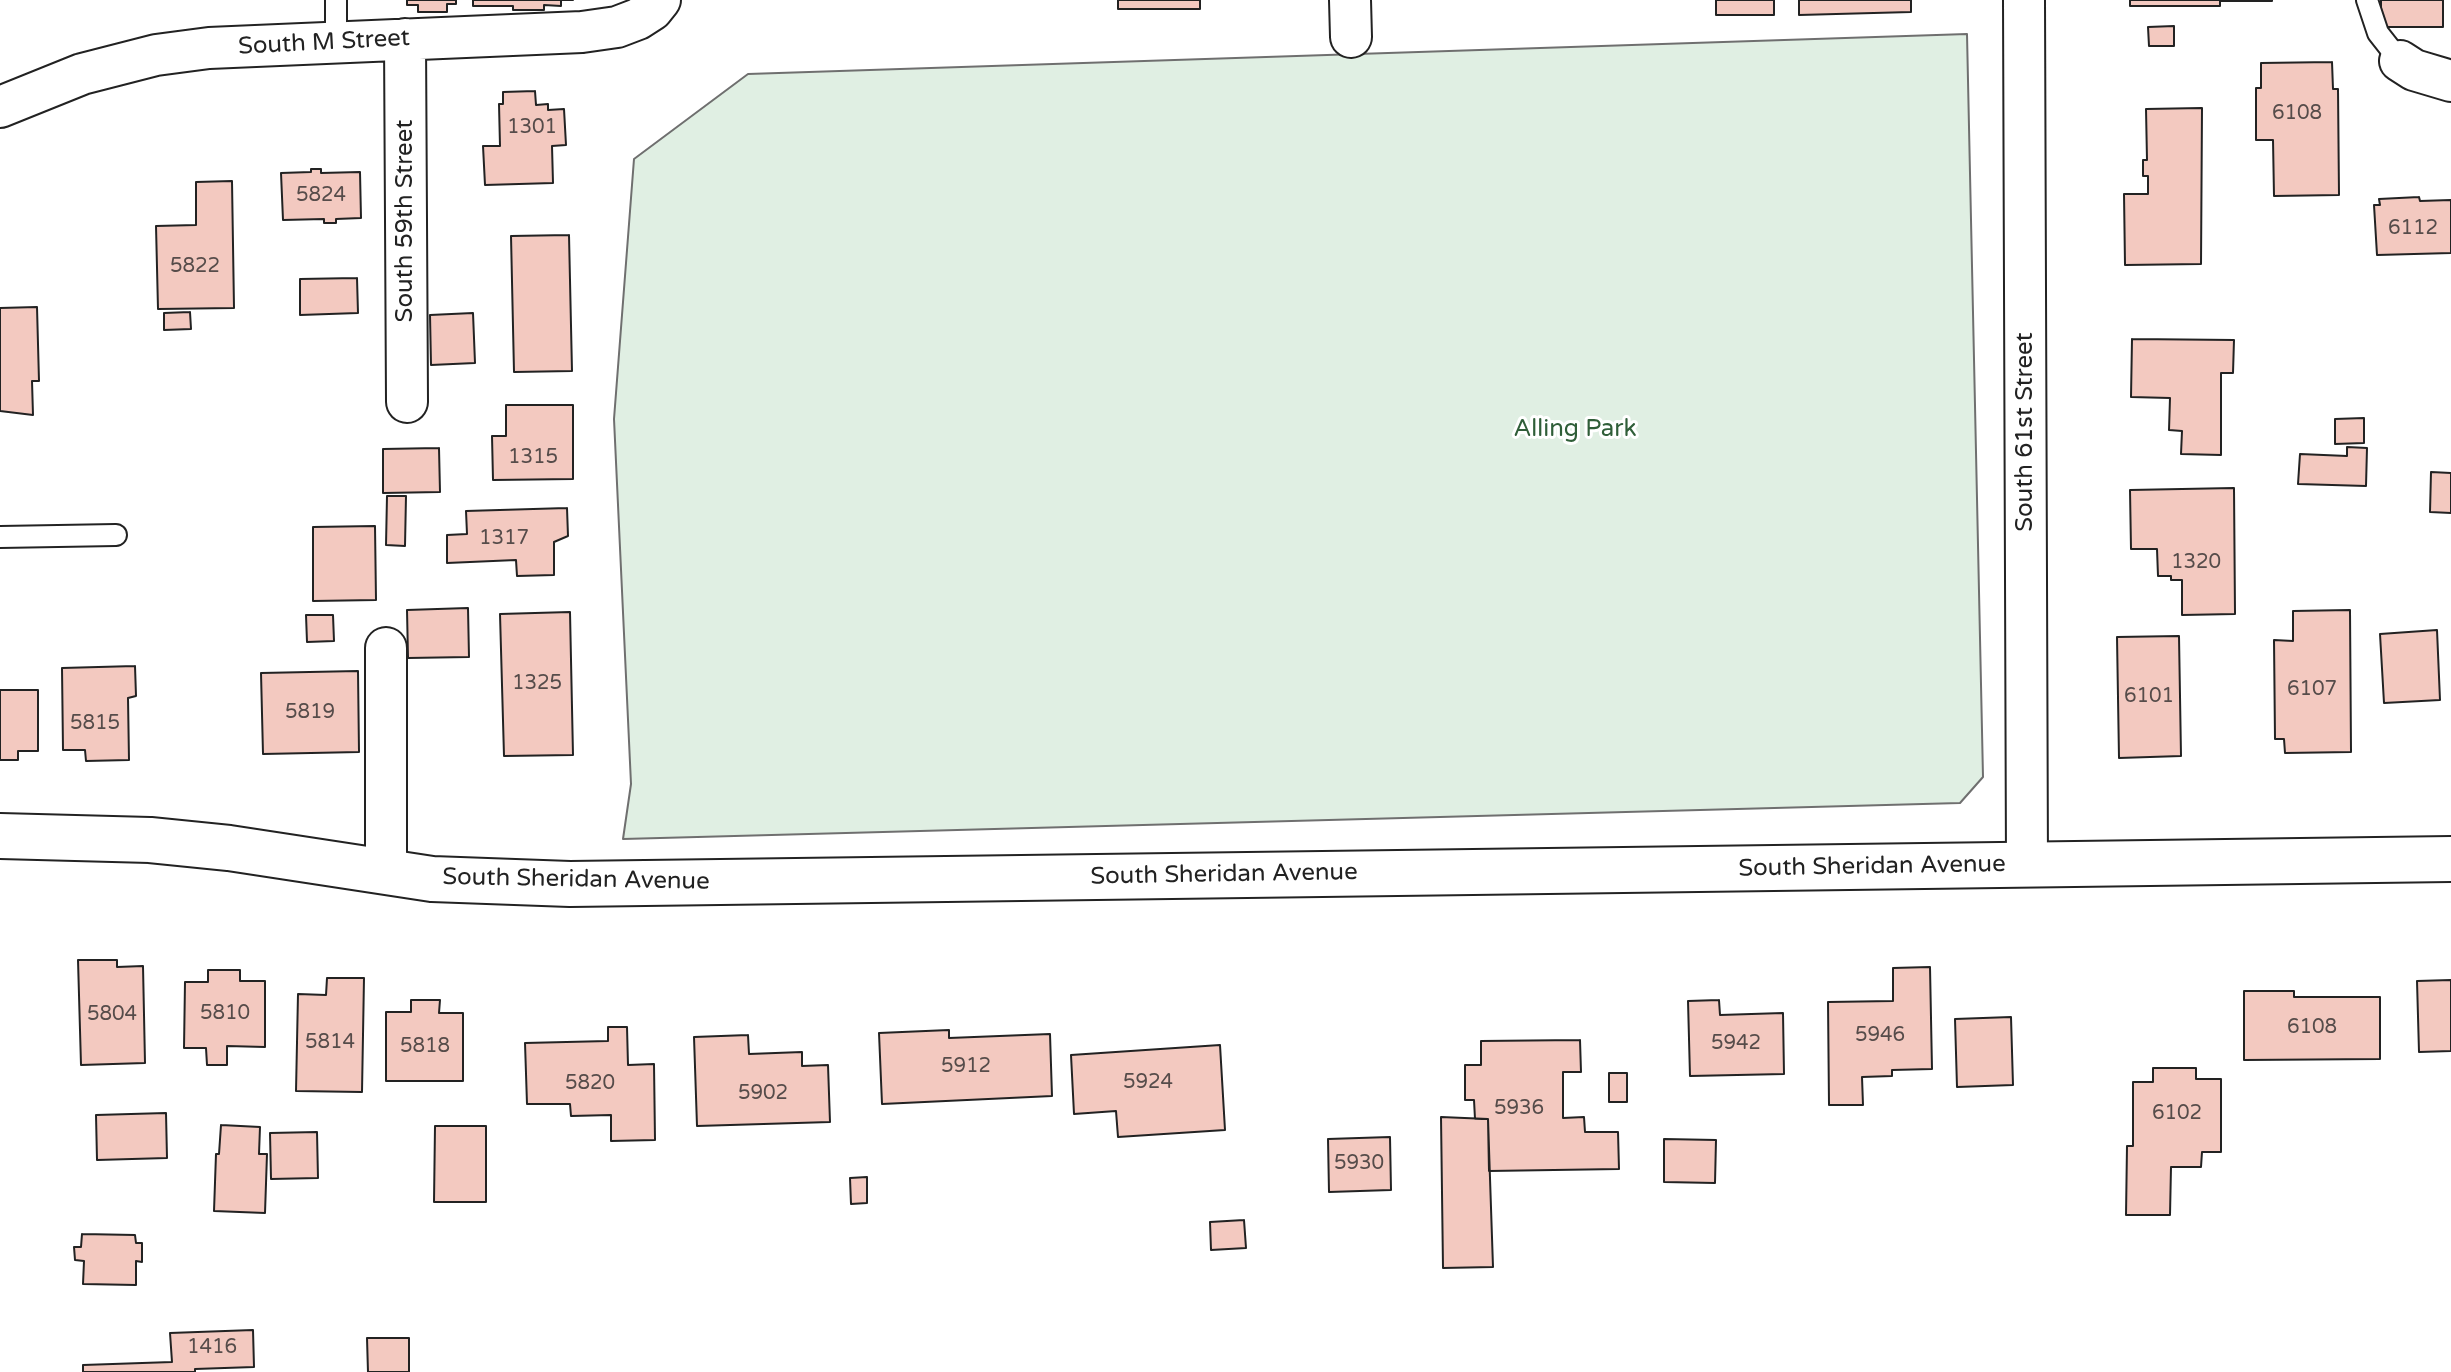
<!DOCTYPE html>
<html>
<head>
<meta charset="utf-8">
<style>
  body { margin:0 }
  canvas { display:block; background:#fff }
</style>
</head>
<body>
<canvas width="2451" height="1372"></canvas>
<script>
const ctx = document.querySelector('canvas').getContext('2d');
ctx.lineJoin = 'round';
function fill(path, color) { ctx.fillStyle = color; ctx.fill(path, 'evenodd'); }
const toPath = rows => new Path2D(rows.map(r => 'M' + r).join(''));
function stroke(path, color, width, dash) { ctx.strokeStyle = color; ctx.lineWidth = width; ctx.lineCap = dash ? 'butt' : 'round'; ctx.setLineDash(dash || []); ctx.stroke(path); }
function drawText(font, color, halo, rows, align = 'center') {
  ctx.font = font + ' "Varela Round",sans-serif'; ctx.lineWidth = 6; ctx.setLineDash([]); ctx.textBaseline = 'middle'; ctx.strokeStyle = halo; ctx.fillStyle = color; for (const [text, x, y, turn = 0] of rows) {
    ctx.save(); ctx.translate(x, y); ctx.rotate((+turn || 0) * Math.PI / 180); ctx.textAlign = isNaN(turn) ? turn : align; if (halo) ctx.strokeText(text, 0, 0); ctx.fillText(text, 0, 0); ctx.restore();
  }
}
const green = toPath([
  [1967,34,1983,777,1960,803,623,839,631,784,614,419,634,159,748,74,1967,34]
]);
const building = toPath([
  [407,0,456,0,456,4,447,4,447,12,418,12,418,5,407,5,407,0],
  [473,0,573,0,561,0,561,6,544,5,544,10,513,10,513,6,473,6,473,0],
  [1118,0,1200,0,1200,9,1118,9,1118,0],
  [1716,0,1774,0,1774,15,1716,15,1716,0],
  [1799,0,1911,0,1911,12,1799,15,1799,0],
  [2130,0,2272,0,2272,1,2220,1,2220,6,2130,6,2130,0],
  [2381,0,2443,0,2443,27,2381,27,2381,0],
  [2174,26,2174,46,2149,46,2148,27,2174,26],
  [2332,62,2333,89,2338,89,2339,195,2274,196,2273,140,2256,140,2256,88,2261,88,2261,63,2332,62],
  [535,91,536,105,548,104,548,110,564,109,566,145,552,146,553,183,485,185,483,146,500,146,499,104,503,104,503,92,535,91],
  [2202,108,2201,264,2125,265,2124,194,2148,194,2148,176,2143,176,2143,160,2147,160,2146,109,2202,108],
  [311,169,321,169,321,173,360,172,361,218,336,219,336,223,324,223,324,219,283,220,281,173,311,172,311,169],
  [232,181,234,308,158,309,156,226,196,225,196,182,232,181],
  [2419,197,2420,201,2451,200,2451,253,2377,255,2374,205,2380,205,2379,199,2419,197],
  [569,235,572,371,514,372,511,236,569,235],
  [357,278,358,313,300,315,300,279,357,278],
  [37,307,39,381,32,381,33,415,0,411,0,308,37,307],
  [190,312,191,329,164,330,164,313,190,312],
  [473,313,475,363,431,365,430,315,473,313],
  [2132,339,2234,340,2233,373,2221,373,2221,455,2181,454,2182,431,2169,430,2170,398,2131,397,2132,339],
  [506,405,573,405,573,479,493,480,492,436,506,436,506,405],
  [2364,418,2364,443,2335,444,2335,419,2364,418],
  [2347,447,2367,448,2366,486,2298,484,2300,454,2347,456,2347,447],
  [439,448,440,492,383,493,383,449,439,448],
  [2431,472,2451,473,2451,513,2430,512,2431,472],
  [2234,488,2235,614,2182,615,2182,580,2171,580,2171,576,2158,576,2157,549,2131,549,2130,490,2234,488],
  [387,496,406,496,405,546,386,545,387,496],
  [567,508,568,536,554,542,554,575,517,576,516,560,447,563,447,535,467,534,466,511,567,508],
  [375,526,376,600,313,601,313,527,375,526],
  [468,608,469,657,408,658,407,610,468,608],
  [2350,610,2351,752,2285,753,2284,739,2275,739,2274,640,2293,641,2293,611,2350,610],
  [570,612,573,755,504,756,500,614,570,612],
  [306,615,333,615,334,641,307,642,306,615],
  [2437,630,2440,700,2384,703,2380,634,2437,630],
  [2179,636,2181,756,2119,758,2117,637,2179,636],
  [135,666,136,696,128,698,129,760,86,761,85,750,63,750,62,668,135,666],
  [358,671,359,752,263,754,261,673,358,671],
  [0,690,38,690,38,751,18,751,18,760,0,760,0,690],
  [78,960,117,960,117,967,143,966,145,1063,81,1065,78,960],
  [1930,967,1932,1069,1892,1070,1892,1076,1862,1077,1863,1105,1829,1105,1828,1002,1893,1001,1893,968,1930,967],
  [208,970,240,970,240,981,265,981,265,1047,227,1046,227,1065,207,1065,206,1048,184,1048,185,982,208,982,208,970],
  [327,978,364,978,362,1092,296,1091,298,994,326,995,327,978],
  [2451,980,2451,1051,2419,1052,2417,981,2451,980],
  [2244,991,2294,991,2294,997,2380,997,2380,1059,2244,1060,2244,991],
  [411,1000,440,1000,439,1013,463,1013,463,1081,386,1081,386,1012,411,1012,411,1000],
  [1719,1000,1720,1015,1783,1013,1784,1074,1690,1076,1688,1001,1719,1000],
  [2011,1017,2013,1085,1957,1087,1955,1019,2011,1017],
  [608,1027,627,1027,628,1065,654,1064,655,1140,611,1141,611,1115,571,1116,570,1104,527,1104,525,1043,608,1041,608,1027],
  [949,1030,949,1038,1050,1034,1052,1096,882,1104,879,1033,949,1030],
  [748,1035,749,1054,802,1052,802,1066,828,1065,830,1122,697,1126,694,1037,748,1035],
  [1580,1040,1581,1072,1563,1072,1563,1118,1584,1117,1585,1132,1618,1132,1619,1169,1489,1171,1488,1119,1475,1119,1474,1100,1465,1100,1465,1065,1481,1065,1481,1041,1580,1040],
  [1220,1045,1225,1130,1118,1137,1116,1111,1074,1114,1071,1055,1220,1045],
  [2153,1068,2196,1068,2196,1079,2221,1079,2221,1152,2202,1152,2201,1167,2171,1167,2170,1215,2126,1215,2127,1146,2133,1146,2133,1082,2153,1082,2153,1068],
  [1609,1073,1627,1073,1627,1102,1609,1102,1609,1073],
  [166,1113,167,1158,97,1160,96,1115,166,1113],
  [1441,1117,1488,1119,1493,1267,1443,1268,1441,1117],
  [221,1125,260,1127,259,1154,267,1154,265,1213,214,1211,216,1154,219,1154,221,1125],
  [435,1126,486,1126,486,1202,434,1202,435,1126],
  [317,1132,318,1178,271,1179,270,1133,317,1132],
  [1390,1137,1391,1190,1329,1192,1328,1139,1390,1137],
  [1664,1139,1716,1140,1715,1183,1664,1182,1664,1139],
  [867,1177,867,1203,851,1204,850,1178,867,1177],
  [1244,1220,1246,1248,1211,1250,1210,1222,1244,1220],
  [82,1234,135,1235,136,1243,142,1243,142,1262,136,1261,136,1285,83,1284,84,1261,75,1260,74,1247,81,1247,82,1234],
  [253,1330,254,1367,195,1369,195,1372,83,1372,83,1365,172,1362,170,1333,253,1330],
  [367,1338,409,1338,409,1372,368,1372,367,1338]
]);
const service = toPath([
  [2367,0,2378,33,2400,61],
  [336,42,336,0],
  [0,537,116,535]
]);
const minor = toPath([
  [1350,0,1351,37],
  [2024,0,2027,865],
  [405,39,407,402],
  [2400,61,2414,70,2451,81],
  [0,107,82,74,156,55,209,48,582,32,617,27,638,19,652,10,660,0],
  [386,648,386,873]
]);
const tertiary = toPath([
  [0,836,150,840,229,848,432,879,570,884,2451,859]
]);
const numberNames = [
  ["6108",2297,114],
  ["1301",532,128],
  ["5824",321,196],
  ["6112",2413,229],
  ["5822",195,267],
  ["1315",533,458],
  ["1317",504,539],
  ["1320",2196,563],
  ["1325",537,684],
  ["6107",2312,690],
  ["6101",2149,697],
  ["5819",310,713],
  ["5815",95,724],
  ["5810",225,1014],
  ["5804",112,1015],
  ["6108",2312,1028],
  ["5946",1880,1036],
  ["5814",330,1043],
  ["5942",1736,1044],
  ["5818",425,1047],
  ["5912",966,1067],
  ["5924",1148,1083],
  ["5820",590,1084],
  ["5902",763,1094],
  ["5936",1519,1109],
  ["6102",2177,1114],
  ["5930",1359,1164],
  ["1416",212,1348]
];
const streetNames = [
  ["South M Street",324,43,-3],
  ["South 59th Street",406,221,-90],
  ["South 61st Street",2026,432,-90],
  ["South Sheridan Avenue",1872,867,-1],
  ["South Sheridan Avenue",1224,875,-1],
  ["South Sheridan Avenue",576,880,1]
];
const parkNames = [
  ["Alling Park",1575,430]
];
fill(green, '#e0efe3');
stroke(green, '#6f6f6f', 2);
fill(building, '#f3c9c0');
stroke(building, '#222', 2);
stroke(service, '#222', 24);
stroke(minor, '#222', 44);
stroke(tertiary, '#222', 48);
stroke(service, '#fff', 20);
stroke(minor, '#fff', 40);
stroke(tertiary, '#fff', 44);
drawText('20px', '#564c4a', null, numberNames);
drawText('24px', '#222', '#fff', streetNames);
drawText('24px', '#2f5e38', '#fff', parkNames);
</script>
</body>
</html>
